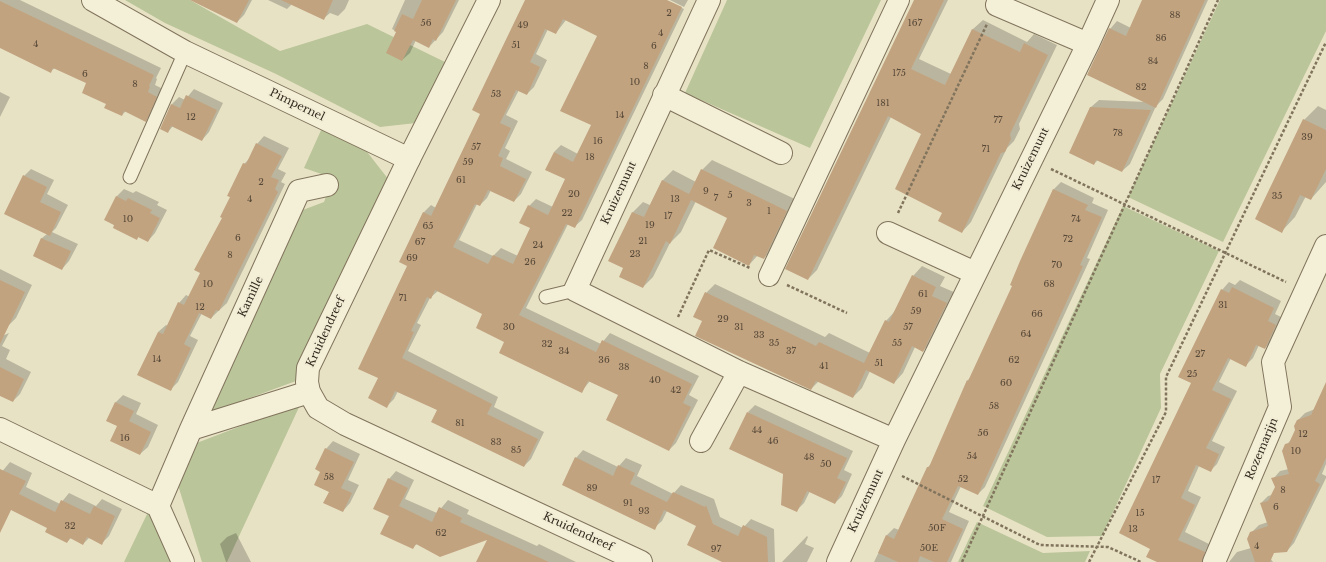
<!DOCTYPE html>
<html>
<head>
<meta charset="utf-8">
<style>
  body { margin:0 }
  canvas { display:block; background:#e8e2c5 }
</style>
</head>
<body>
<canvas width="1326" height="562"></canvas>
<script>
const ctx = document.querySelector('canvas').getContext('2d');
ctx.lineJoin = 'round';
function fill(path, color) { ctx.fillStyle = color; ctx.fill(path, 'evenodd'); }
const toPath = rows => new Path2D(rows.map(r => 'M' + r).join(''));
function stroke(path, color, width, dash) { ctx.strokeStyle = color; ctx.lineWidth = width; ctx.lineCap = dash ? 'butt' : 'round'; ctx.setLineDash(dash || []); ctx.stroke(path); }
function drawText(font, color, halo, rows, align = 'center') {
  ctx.font = font + ' "Libre Baskerville",serif'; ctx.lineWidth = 3.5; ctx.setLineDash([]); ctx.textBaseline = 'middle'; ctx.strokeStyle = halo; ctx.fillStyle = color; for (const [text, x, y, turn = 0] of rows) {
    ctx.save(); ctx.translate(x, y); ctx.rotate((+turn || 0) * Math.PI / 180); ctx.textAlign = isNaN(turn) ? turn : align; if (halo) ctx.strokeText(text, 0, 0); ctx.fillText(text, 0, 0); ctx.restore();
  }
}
const green = toPath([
  [125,0,190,0,280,51,367,24,445,62,416,123,380,127,276,74,165,23],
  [727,0,881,0,810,148,685,93],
  [1220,0,1326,0,1326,31,1223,242,1128,197],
  [322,128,364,148,389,180,297,370,296,381,209,413,300,211,324,202,333,178,304,168],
  [1123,206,1219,251,1160,374,1161,408,1102,536,1047,537,983,506],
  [301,403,227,562,202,562,177,482,194,444],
  [149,510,176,562,124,562],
  [977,522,1043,553,1090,551,1085,562,958,562]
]);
const shadow = toPath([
  [0,0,20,0,161,68,156,78,157,79,155,85,163,89,153,113,145,121,126,111,122,115,107,104,87,83,55,68,51,71,0,47],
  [192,0,252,0,244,15,237,22],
  [268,0,349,0,345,9,338,16,330,13,323,19,292,4,287,9],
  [405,0,459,0,443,32,429,47,416,40,410,53,402,60,398,32,392,29],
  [538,0,665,0,684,9,582,220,574,227,568,224,526,308,601,344,610,333,699,376,689,395,698,400,676,443,669,450,620,395,590,381,581,392,506,341,484,313,438,291,430,298,417,323,421,325,408,351,498,397,494,407,544,432,531,459,524,466,438,410,398,391,394,399,387,406,379,378,408,265,401,262,424,212,431,205,436,208],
  [566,20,598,36,592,125,578,154,561,145,554,152,566,179,553,207,536,199,529,206,531,228,518,256,501,248,493,256,459,240,477,204,480,205,487,198,491,190,514,201,521,194,532,172,506,159,510,151,505,148,518,121,506,115,519,90,527,94,534,87,547,60,536,54,548,29,556,33],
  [670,0,688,0,684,7],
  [915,0,948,0,919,59,951,74,973,29,983,20,1027,42,1034,34,1057,45,1019,124,1020,129,1014,141,1007,148,971,222,962,232,944,212,923,134,891,117,817,270,808,279],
  [1143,0,1208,0,1163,99,1156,106,1130,164,1122,171,1098,160,1094,164,1091,107,1099,100,1147,102,1110,29,1117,21,1131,28],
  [194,89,223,103,209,132,202,140,173,126,168,132,161,128,172,104,179,97,185,100],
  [0,92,10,97,0,117],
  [1318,106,1326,110,1326,182,1311,199,1306,196,1295,217,1282,231,1304,120],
  [264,136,289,148,278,169,286,173,281,182,285,184,227,303,211,318,202,313,190,336,198,340,178,382,171,389,158,332,166,325,168,326,179,303,186,295,190,297,202,272,244,164,251,157,257,144],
  [712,160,797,200,774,248,764,258,758,255,749,265,729,217,696,201,681,232,670,243,653,277,643,287,625,268,610,261,633,212,643,202,650,205,662,181,673,170,696,182,702,170],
  [31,169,54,180,47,194,68,205,56,228,52,232,78,244,69,261,62,269,34,256,42,238,47,234,24,176],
  [1061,182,1094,198,1092,203,1108,210,1087,258,1090,259,985,487,978,494,961,486,949,512,969,521,951,562,874,562,887,535,894,528,899,530,928,467,932,463,967,381,971,377,1013,285,1053,190],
  [124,189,133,193,136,191,159,202,157,205,167,210,155,233,148,241,139,236,137,239,106,220,117,196],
  [922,266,945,277,940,286,956,293,932,342,923,351,915,347,903,373,894,383,870,371,862,388,853,397,819,381,811,389,703,320,706,293,715,284,825,337,829,333,870,353,886,321,895,311,913,276],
  [0,269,32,285,16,318,9,325,0,321],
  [1240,280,1281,301,1275,314,1283,318,1272,341,1265,348,1259,345,1253,358,1246,365,1231,358,1219,382,1237,391,1212,441,1225,447,1217,464,1210,471,1199,466,1188,491,1201,497,1185,532,1209,544,1200,562,1159,562,1152,548,1192,383,1222,290,1229,282,1235,285],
  [9,333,2,346,10,350,6,359,31,372,20,394,13,401,0,395,0,337],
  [1326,386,1326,464,1322,474,1326,476,1326,478,1294,543,1287,551,1266,553,1273,562,1229,562,1237,552,1251,548,1251,533,1259,525,1268,522,1261,503,1268,496,1272,495,1276,487,1273,479,1280,471,1289,469,1286,445,1292,439,1296,430,1298,420,1305,413,1315,409],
  [123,395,141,403,136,414,158,425,148,447,140,454,118,426,107,421,116,402],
  [755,405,853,451,844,470,852,474,842,496,835,503,810,491,804,503,796,511,784,474,748,412],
  [333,441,360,454,348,480,359,485,350,503,343,511,330,491,322,471,326,449],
  [583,450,618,467,626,458,642,465,637,476,673,494,681,485,714,499,720,517,743,528,751,519,774,529,775,562,724,562,698,526,667,511,662,521,654,528,576,458],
  [10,462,32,473,26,487,60,504,69,493,96,506,102,499,122,509,109,536,102,543,89,538,83,544,71,538,67,542,48,528,2,505,0,509,0,474],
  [396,471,414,480,405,499,437,513,448,500,469,510,467,514,537,546,539,544,576,562,478,562,489,539,417,544,413,547,390,516,389,479],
  [236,533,251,562,226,562,220,544,227,537],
  [807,536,808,537,805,544,814,548,807,562,782,562]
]);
const building = toPath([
  [190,0,249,0,237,23],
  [281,0,333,0,324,20],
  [422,0,456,0,436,41,433,39,429,48,413,40,402,61,386,53,396,32,394,31,402,14,413,19],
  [525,0,667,0,682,7,575,228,566,224,519,315,596,352,602,340,692,384,683,403,691,407,669,451,606,420,618,395,588,381,582,393,499,353,504,342,476,328,482,314,435,290,431,299,427,297,411,331,414,332,402,358,492,404,487,414,538,439,524,467,431,422,437,410,395,391,387,408,368,398,378,378,358,369,407,266,399,262,423,212,431,216,480,114,472,110],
  [563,19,597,36,560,111,591,125,573,162,554,152,545,170,565,179,548,215,528,205,519,223,530,228,513,264,493,255,488,264,453,247,475,204,480,206,488,190,514,202,526,179,500,166,503,158,498,156,511,128,500,123,516,90,527,95,540,67,530,62,545,29,556,34],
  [914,0,944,0,911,69,945,85,972,29,1020,52,1024,43,1048,55,1010,134,1011,139,1005,152,1001,153,962,233,938,221,942,213,895,189,921,134,888,116,808,280,785,269],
  [1142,0,1205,0,1156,108,1087,75,1109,28,1126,36],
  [0,1,154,75,149,86,150,87,148,92,157,97,146,122,124,111,122,116,104,108,106,104,82,93,86,83,53,68,51,73,0,48],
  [186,95,217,110,202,141,171,126,168,133,160,129,171,104,180,108],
  [1090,107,1151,110,1122,172,1096,160,1094,165,1069,153],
  [1303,119,1326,130,1326,169,1311,200,1300,195,1282,233,1255,219],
  [256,143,282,156,271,177,279,180,275,189,278,192,219,311,216,310,211,319,199,313,184,344,191,348,171,391,137,375,158,332,163,334,178,302,184,305,200,273,194,270,222,218,220,217,230,197,227,196,243,163,246,164],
  [701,169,787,211,764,259,754,255,749,266,713,248,727,218,691,200,670,244,666,241,643,288,619,277,623,268,608,261,632,212,644,217,662,180,689,194],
  [23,175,47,187,40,202,61,212,50,236,4,214],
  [1053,189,1088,205,1085,210,1102,217,1080,265,1083,266,978,495,958,486,942,519,963,529,947,562,934,562,920,556,918,562,898,562,878,553,886,535,894,539,927,467,929,467,967,380,968,381,1012,286,1010,285,1020,261],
  [116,196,126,201,128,198,152,210,150,213,160,218,148,242,138,237,137,240,113,228,114,225,104,220],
  [41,238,71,251,62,270,33,256],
  [912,275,936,287,932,296,947,303,942,313,923,352,912,346,894,384,866,370,853,398,816,381,811,390,695,336,702,321,693,317,705,292,816,346,819,342,864,363,885,320,889,322],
  [0,280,25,292,0,344],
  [1232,287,1274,308,1268,321,1276,325,1265,349,1256,345,1246,367,1228,358,1212,390,1231,399,1206,448,1219,454,1211,472,1196,465,1181,498,1195,505,1178,540,1205,552,1202,562,1157,562,1146,557,1150,549,1119,533,1191,383,1178,377,1221,289,1229,293],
  [0,367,24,379,13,402,0,396],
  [1326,382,1326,458,1315,481,1320,484,1287,552,1274,553,1270,562,1255,562,1247,539,1250,532,1268,526,1260,503,1268,501,1275,487,1271,478,1289,474,1282,451,1285,444,1289,443,1295,430,1294,426,1297,420,1311,415],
  [115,402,134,411,129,421,151,432,140,455,110,441,117,426,106,421],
  [747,412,847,458,837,478,846,482,835,504,807,491,797,512,781,505,783,474,729,449],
  [325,448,354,462,341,488,352,493,343,512,323,503,329,492,314,485,320,472,315,469],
  [575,457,613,476,618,465,635,473,630,484,667,502,673,492,705,507,706,505,713,524,738,536,743,525,767,537,768,562,722,562,687,545,696,526,664,510,655,530,562,485],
  [0,469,26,481,19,494,55,512,61,500,90,514,94,506,115,516,102,545,87,537,83,545,70,538,67,543,45,532,47,528,11,510,0,533],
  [388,478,408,488,399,506,432,522,439,507,462,518,460,522,549,562,476,562,487,540,440,557,416,544,413,549,380,534,389,516,373,509]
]);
const path = toPath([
  [1051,169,1286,282],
  [898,213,987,24],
  [787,285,847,313],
  [678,317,709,250,750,268],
  [902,476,1040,545,1108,547,1141,562],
  [962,562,1218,0],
  [1089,562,1166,412,1166,377,1326,42]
]);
const service = toPath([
  [130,177,185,52],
  [546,297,575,290]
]);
const pedestrian = toPath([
  [769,276,899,0]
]);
const minor = toPath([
  [93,0,185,52,409,159],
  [709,0,575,290,739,372,894,440],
  [997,5,1088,44],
  [664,95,781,153],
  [888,233,975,273],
  [0,429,158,506],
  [191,429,309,392],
  [701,441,739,372],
  [183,562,158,506,191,429,299,191,327,185],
  [838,562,894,440,1088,44,1108,0],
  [1214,562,1280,407,1273,362,1326,246]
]);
const tertiary = toPath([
  [489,0,409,159,308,368,307,382,309,392,318,408,345,424,641,562]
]);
const numberNames = [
  ["2",669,13],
  ["88",1175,15],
  ["56",426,23],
  ["167",915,23],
  ["49",523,25],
  ["4",661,33],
  ["86",1161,38],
  ["4",36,44],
  ["51",516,45],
  ["6",654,46],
  ["84",1153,61],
  ["8",646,66],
  ["175",899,73],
  ["6",85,74],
  ["10",635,82],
  ["8",135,84],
  ["82",1141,87],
  ["53",496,94],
  ["181",883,103],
  ["14",620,115],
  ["12",191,117],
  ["77",998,120],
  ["78",1118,133],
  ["39",1307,137],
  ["16",598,141],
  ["57",476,147],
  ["71",986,149],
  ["18",590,157],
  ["59",468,162],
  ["61",461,180],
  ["2",261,182],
  ["9",706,191],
  ["20",574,194],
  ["5",730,195],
  ["35",1277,196],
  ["7",716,198],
  ["4",250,199],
  ["13",675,199],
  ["3",749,203],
  ["1",769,211],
  ["22",567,213],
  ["17",668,216],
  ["10",128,219],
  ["74",1076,219],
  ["19",650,225],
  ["65",428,226],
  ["6",238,238],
  ["72",1068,239],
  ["21",643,241],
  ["67",420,242],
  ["24",538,245],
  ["23",635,254],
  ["8",230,255],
  ["69",412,258],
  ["26",530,262],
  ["70",1057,265],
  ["10",208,284],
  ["68",1049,284],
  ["61",923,294],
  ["71",403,298],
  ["31",1223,305],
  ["12",200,307],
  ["59",916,311],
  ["66",1037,314],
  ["29",723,319],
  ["30",509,327],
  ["31",739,327],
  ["57",908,327],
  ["64",1026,334],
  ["33",759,335],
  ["35",774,343],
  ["55",897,343],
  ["32",547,344],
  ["34",564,351],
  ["37",791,351],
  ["27",1200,354],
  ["14",157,359],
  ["36",604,360],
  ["62",1014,360],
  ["51",879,363],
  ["41",824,366],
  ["38",624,367],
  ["25",1192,374],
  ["40",655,380],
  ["60",1006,383],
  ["42",676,390],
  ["58",994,406],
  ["81",460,423],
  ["44",757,430],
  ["56",983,433],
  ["12",1303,434],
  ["16",125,438],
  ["46",773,441],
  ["83",496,442],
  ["85",516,450],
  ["10",1296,451],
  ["54",972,456],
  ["48",809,457],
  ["50",826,464],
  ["58",329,477],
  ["52",963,479],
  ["17",1156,480],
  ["89",592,488],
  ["8",1283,490],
  ["91",628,503],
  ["6",1276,507],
  ["93",644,511],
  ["15",1140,513],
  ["32",70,526],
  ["50F",937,528],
  ["13",1133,529],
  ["62",441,533],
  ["4",1257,546],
  ["50E",929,548],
  ["97",716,549]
];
const streetNames = [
  ["Pimpernel",297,105,26],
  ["Kruizemunt",1031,159,-64],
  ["Kruizemunt",619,193,-65],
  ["Kamille",251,297,-65],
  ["Kruidendreef",326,332,-65],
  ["Rozemarijn",1262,449,-67],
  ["Kruizemunt",866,501,-65],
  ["Kruidendreef",578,532,25]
];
fill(green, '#bbc59a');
fill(shadow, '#0003');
fill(building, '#c2a380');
stroke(service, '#81745d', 15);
stroke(pedestrian, '#81745d', 22);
stroke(minor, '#81745d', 24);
stroke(tertiary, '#81745d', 24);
stroke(path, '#81745d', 2.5, [3, 2]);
stroke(service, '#f4efd7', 13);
stroke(pedestrian, '#f4efd7', 20);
stroke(minor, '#f4efd7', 22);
stroke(tertiary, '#f4efd7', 22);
drawText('9px', '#574937', null, numberNames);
drawText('11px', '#332b1f', '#f1ecd4', streetNames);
</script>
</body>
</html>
